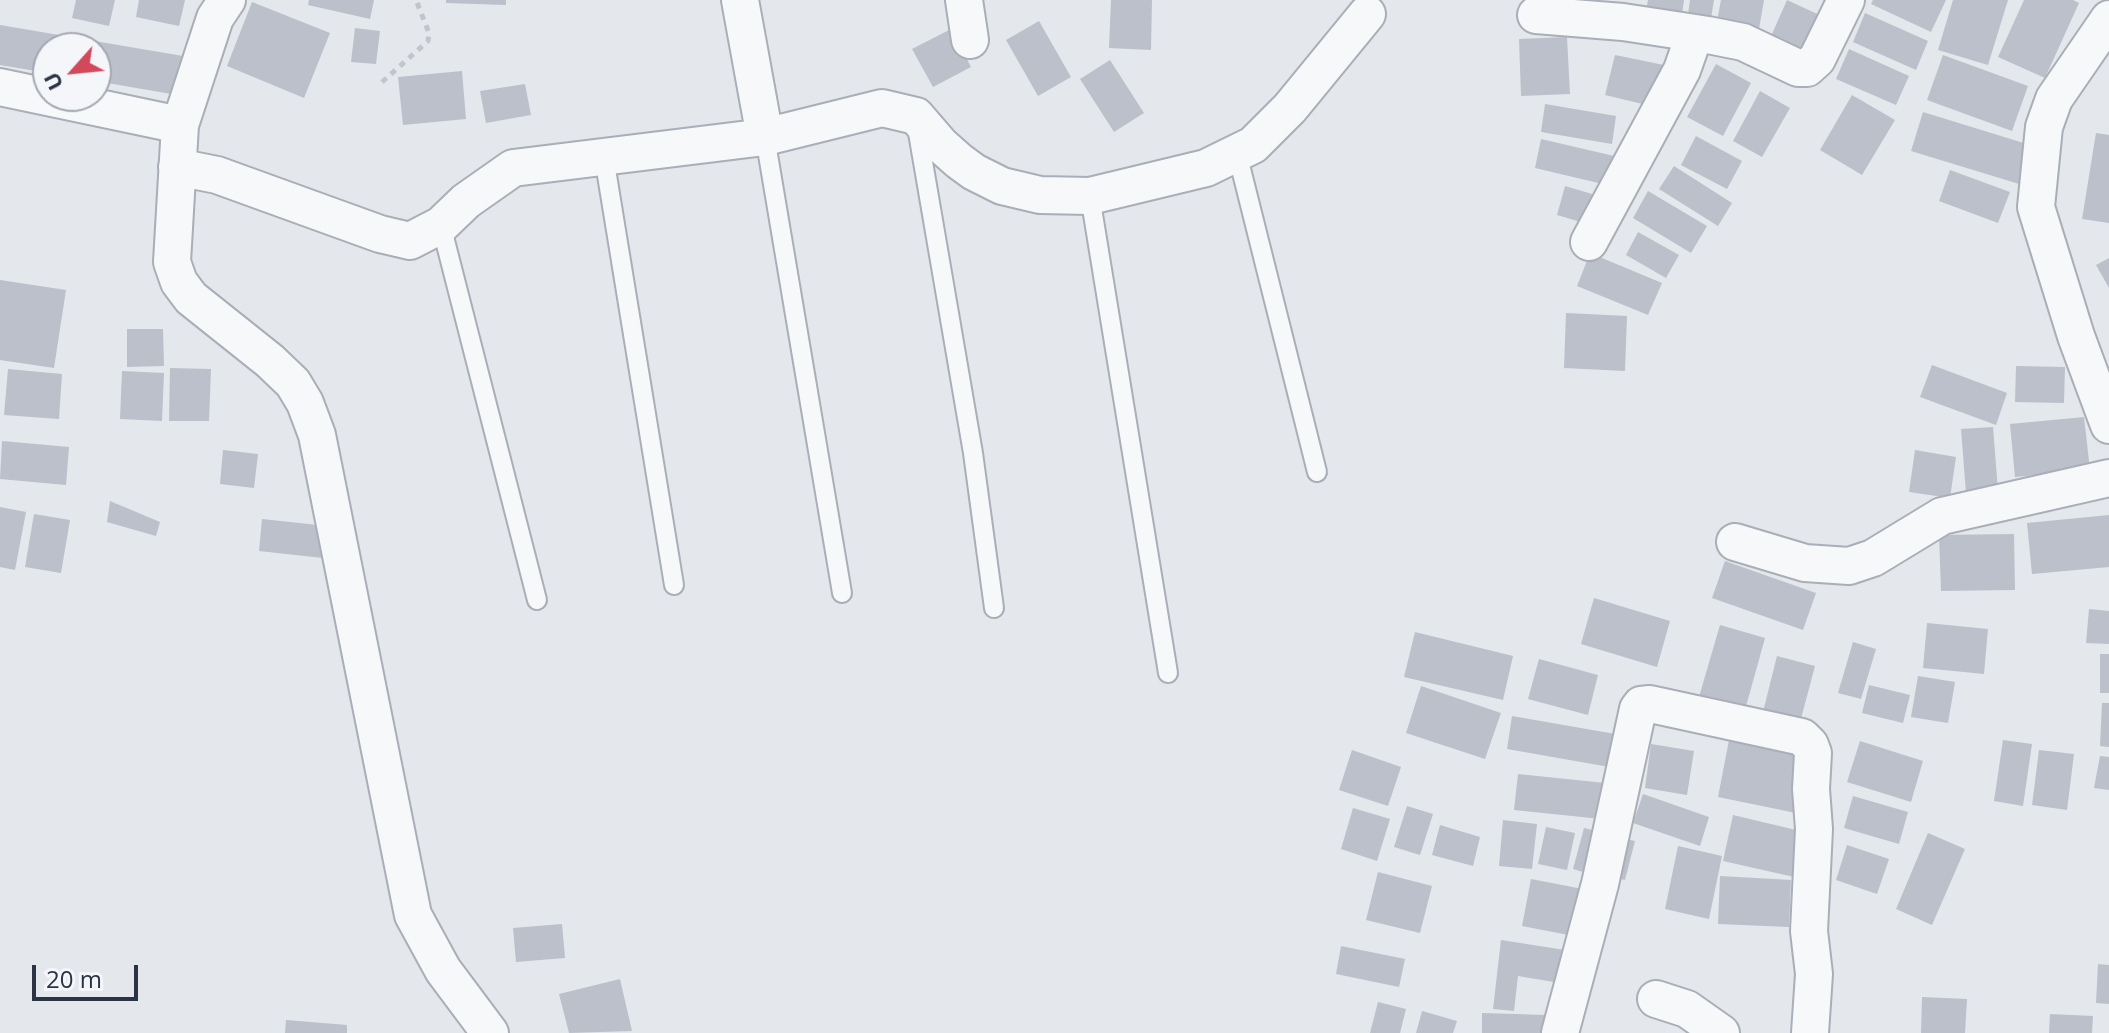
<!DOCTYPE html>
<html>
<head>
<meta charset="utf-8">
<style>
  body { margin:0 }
  #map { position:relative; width:2109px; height:1033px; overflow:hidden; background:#e4e7ec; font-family:"Open Sans",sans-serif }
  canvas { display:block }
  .north { position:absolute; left:32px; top:32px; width:80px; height:80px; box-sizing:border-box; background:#f4f6f9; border:2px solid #a4a8b1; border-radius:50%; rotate:243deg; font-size:22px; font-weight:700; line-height:32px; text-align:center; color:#2b3445 }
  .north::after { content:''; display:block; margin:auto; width:28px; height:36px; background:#d1495b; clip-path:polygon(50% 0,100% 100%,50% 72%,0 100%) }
  .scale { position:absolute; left:32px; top:965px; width:106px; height:36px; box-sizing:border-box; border:4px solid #2b3445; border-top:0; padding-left:10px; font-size:24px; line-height:28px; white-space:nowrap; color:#2b3445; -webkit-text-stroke:6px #f4f6f9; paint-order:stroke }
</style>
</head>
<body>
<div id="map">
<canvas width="2109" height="1033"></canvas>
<div class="north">U</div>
<div class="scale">20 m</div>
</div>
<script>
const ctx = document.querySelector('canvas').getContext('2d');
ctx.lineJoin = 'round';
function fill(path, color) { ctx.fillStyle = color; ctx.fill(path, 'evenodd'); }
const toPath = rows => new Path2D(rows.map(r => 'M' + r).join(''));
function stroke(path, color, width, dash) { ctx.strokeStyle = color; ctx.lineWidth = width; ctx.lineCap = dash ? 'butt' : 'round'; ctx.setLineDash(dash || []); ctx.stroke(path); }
const building = toPath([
  [76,0,115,0,109,26,72,18],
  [139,0,185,0,179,26,136,17],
  [309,0,374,0,370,19,308,5],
  [446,0,506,0,506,5,446,3],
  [1111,0,1152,0,1151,50,1109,48],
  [1648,0,1684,0,1680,28,1644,22],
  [1690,0,1714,0,1710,25,1687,22],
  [1721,0,1764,0,1759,29,1717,21],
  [1787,0,1826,18,1806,61,1768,43],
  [1873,0,1946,0,1931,32,1871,4],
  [1953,0,2008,0,1988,65,1938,50],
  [2024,0,2073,0,2079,3,2045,78,1998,57],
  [252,2,330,33,304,98,227,66],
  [1865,13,1928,41,1916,70,1853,42],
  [1039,21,1071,77,1038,96,1006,40],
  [0,25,183,56,177,95,96,81,96,48,48,48,48,73,0,65],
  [355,28,380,31,376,64,351,62],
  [951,29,971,67,933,87,912,49],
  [1567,37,1570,94,1521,96,1519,39],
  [1849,49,1909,76,1896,105,1836,79],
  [1615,55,1664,65,1655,107,1605,95],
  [1943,55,2028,86,2012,131,1927,100],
  [1110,60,1144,113,1114,132,1080,79],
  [1716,64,1751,83,1723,136,1687,117],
  [462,71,466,119,403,125,398,77],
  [525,84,531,115,486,123,480,91],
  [1760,91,1790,108,1762,157,1733,141],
  [1852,95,1895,120,1862,175,1820,150],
  [1545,104,1616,116,1612,144,1541,132],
  [1923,112,2030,145,2019,184,1911,151],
  [2096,133,2109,135,2109,223,2082,219],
  [1696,136,1742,161,1727,189,1681,165],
  [1541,139,1614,156,1607,185,1535,168],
  [1674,166,1732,203,1718,226,1659,189],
  [1950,170,2010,192,1998,223,1939,201],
  [1565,186,1592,194,1584,223,1557,215],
  [1648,191,1707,226,1691,253,1633,218],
  [1638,232,1679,255,1666,278,1626,255],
  [1590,253,1662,283,1648,315,1577,286],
  [2109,258,2109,288,2096,265],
  [0,280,66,290,54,368,0,360],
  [1566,313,1627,316,1625,371,1564,368],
  [127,329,163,329,164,366,127,367],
  [1932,365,2007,393,1996,425,1920,397],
  [2016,366,2065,367,2064,403,2015,402],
  [170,368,211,369,209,421,169,421],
  [8,369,62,374,59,419,4,415],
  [122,371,164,373,162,421,120,419],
  [2084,417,2090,470,2015,477,2010,424],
  [1993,427,1998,491,1966,493,1961,429],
  [2,441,69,447,66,485,0,479],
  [223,450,258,454,254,488,220,484],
  [1915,450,1956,457,1950,498,1909,492],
  [110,501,160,522,156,536,107,522],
  [0,507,26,512,15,570,0,567],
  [34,514,70,520,61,573,25,567],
  [2109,515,2109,567,2032,574,2027,523],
  [262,519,327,526,323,558,259,551],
  [2014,534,2015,590,1941,591,1939,535],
  [1725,561,1816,593,1803,630,1712,598],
  [1594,598,1670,621,1657,667,1581,644],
  [2089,609,2109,611,2109,644,2086,643],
  [1927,623,1988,629,1984,674,1923,668],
  [1720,625,1765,638,1745,710,1699,697],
  [1415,632,1513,656,1503,700,1404,677],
  [1853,642,1876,649,1861,699,1838,693],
  [2100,654,2109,654,2109,693,2100,693],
  [1777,656,1815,666,1799,726,1762,716],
  [1539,659,1598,675,1588,715,1528,699],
  [1918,676,1955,682,1948,723,1911,717],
  [1869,685,1910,695,1903,723,1862,713],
  [1421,686,1501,713,1485,759,1406,733],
  [2102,703,2109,703,2109,747,2100,746],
  [1512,716,1621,735,1615,768,1507,749],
  [1729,740,1807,755,1796,813,1718,797],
  [2003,740,2032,744,2023,806,1994,801],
  [1860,741,1923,761,1911,802,1847,782],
  [1651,744,1694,751,1687,795,1645,788],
  [1352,750,1401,767,1388,806,1339,790],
  [2039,750,2074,754,2067,810,2032,805],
  [2100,756,2109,757,2109,790,2094,788],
  [1518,774,1605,783,1601,819,1514,810],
  [1643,794,1709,817,1700,846,1633,823],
  [1853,796,1908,812,1899,844,1844,828],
  [1407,806,1433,814,1420,855,1394,847],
  [1353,808,1390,819,1377,861,1341,849],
  [1733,815,1813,834,1803,879,1723,861],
  [1503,820,1537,824,1532,869,1499,866],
  [1440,825,1480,837,1473,866,1432,855],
  [1546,827,1575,833,1567,870,1538,864],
  [1584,828,1605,833,1593,875,1573,869],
  [1928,833,1965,849,1932,925,1896,909],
  [1616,837,1635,841,1625,880,1607,876],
  [1847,845,1889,859,1877,894,1836,880],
  [1678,846,1722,856,1709,919,1665,909],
  [1378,872,1432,886,1420,933,1366,920],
  [1720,876,1791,880,1789,927,1718,924],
  [1531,879,1588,890,1579,937,1522,926],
  [562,924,565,958,516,962,513,928],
  [1501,940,1565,950,1560,983,1518,976,1514,1011,1493,1009],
  [1341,946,1405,959,1399,987,1336,974],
  [2098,964,2109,965,2109,1004,2096,1003],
  [620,979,632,1031,569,1033,559,994],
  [1922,997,1967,999,1965,1033,1921,1033],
  [1378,1002,1406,1009,1400,1033,1370,1033],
  [1422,1011,1457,1021,1453,1033,1416,1033],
  [1482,1013,1547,1015,1547,1033,1482,1033],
  [2050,1014,2093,1016,2092,1033,2049,1033],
  [286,1020,347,1025,347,1033,285,1033]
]);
const path = toPath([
  [382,82,428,41,429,33,416,0]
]);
const lane = toPath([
  [917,127,973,453,994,608],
  [765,137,842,593],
  [1237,153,1317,472],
  [604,157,674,585],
  [1090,196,1168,673],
  [441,225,537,600]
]);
const street = toPath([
  [227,0,215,18,180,125,172,262,179,282,191,298,270,361,293,383,305,403,317,435,413,915,443,970,490,1033],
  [740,0,765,137],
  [964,0,970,40],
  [1536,15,1623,22,1708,35,1743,42,1798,68,1807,68,1817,59,1846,0],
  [2109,19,2054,99,2044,127,2036,207,2076,336,2109,425],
  [0,87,180,125],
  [177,167,217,175,380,234,410,241,441,225,466,201,513,168,765,137,882,108,916,116,941,145,959,161,974,172,1002,186,1040,195,1090,196,1206,168,1253,145,1290,108,1367,14],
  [1589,242,1682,70,1695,33],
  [1735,542,1805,563,1849,566,1873,558,1942,516,2109,478],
  [1656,999,1687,1009,1721,1033],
  [1560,1033,1600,884,1638,709,1641,705,1650,704,1802,737,1810,745,1813,753,1811,789,1814,829,1809,931,1814,974,1810,1033]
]);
fill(building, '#bbc0ca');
stroke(lane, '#a9aeb7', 22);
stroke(street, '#a9aeb7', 40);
stroke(path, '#c2c5cb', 5, [6, 6]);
stroke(lane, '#f7f8fa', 18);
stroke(street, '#f7f8fa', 36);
</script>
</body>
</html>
